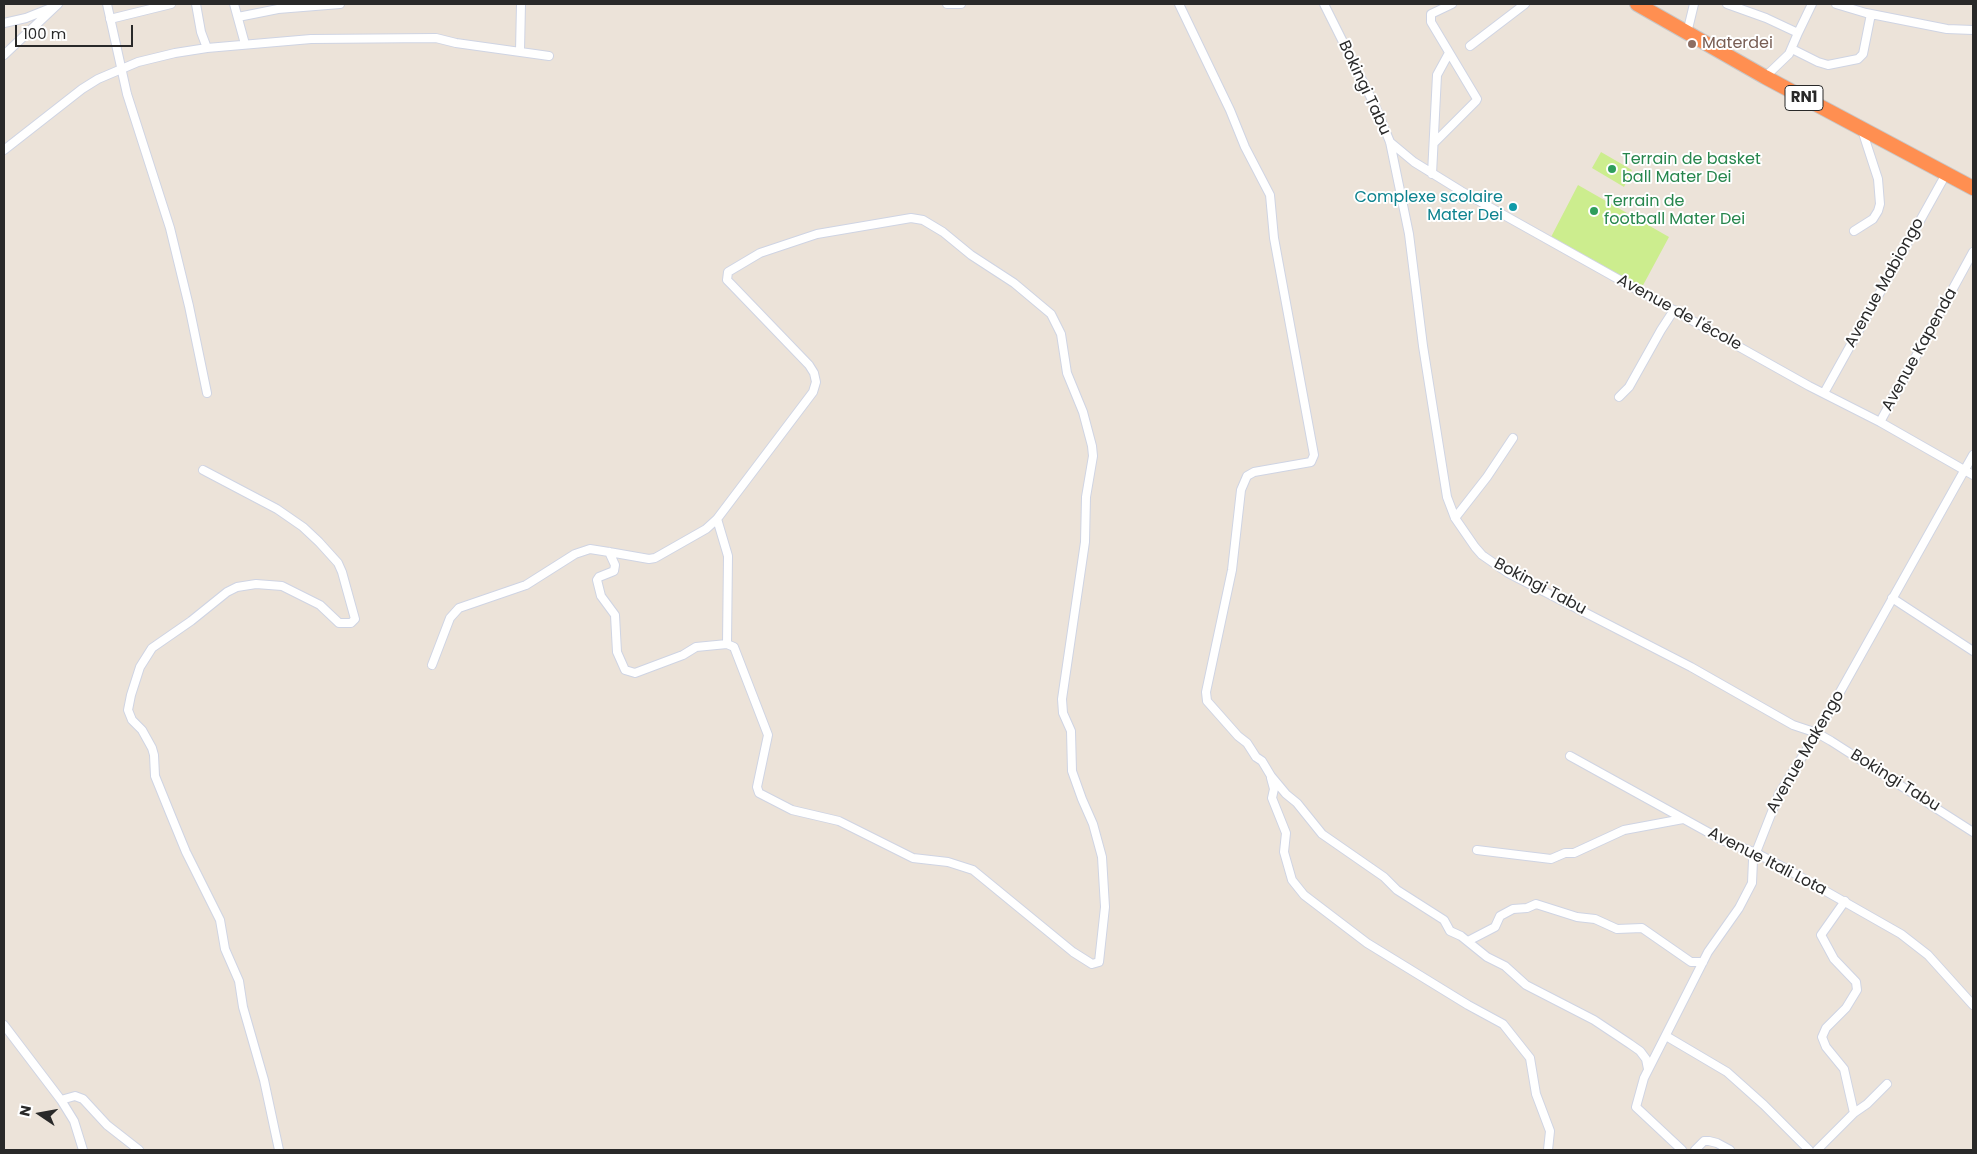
<!DOCTYPE html>
<html>
<head>
<meta charset="utf-8">
<style>
  body { margin:0 }
  #map { position:relative; width:1977px; height:1154px; overflow:hidden; background:#ece3d9; font-family:Poppins,sans-serif }
  canvas { display:block }
  .frame { position:absolute; inset:0; border:5px solid #292929; pointer-events:none }
  .north { position:absolute; left:15px; top:1089px; width:50px; height:50px; -webkit-text-stroke:4px #fff; paint-order:stroke; rotate:282deg; font-size:14px; font-weight:700; line-height:20px; text-align:center; color:#292929 }
  .north::after { content:''; display:block; margin:auto; width:18px; height:22px; background:#292929; clip-path:polygon(50% 0,100% 100%,50% 72%,0 100%) }
  .scale { position:absolute; left:15px; top:25px; width:118px; height:22px; box-sizing:border-box; border:2px solid #292929; border-top:0; padding-left:6px; font-size:15px; line-height:18px; white-space:nowrap; color:#292929; -webkit-text-stroke:4px #fff; paint-order:stroke }
</style>
</head>
<body>
<div id="map">
<canvas width="1977" height="1154"></canvas>
<div class="frame"></div>
<div class="north">N</div>
<div class="scale">100 m</div>
</div>
<script>
const ctx = document.querySelector('canvas').getContext('2d');
ctx.lineJoin = 'round';
function fill(path, color) { ctx.fillStyle = color; ctx.fill(path, 'evenodd'); }
const toPath = rows => new Path2D(rows.map(r => 'M' + r).join(''));
function stroke(path, color, width, dash) { ctx.strokeStyle = color; ctx.lineWidth = width; ctx.lineCap = dash ? 'butt' : 'round'; ctx.setLineDash(dash || []); ctx.stroke(path); }
function drawText(font, color, halo, rows, align = 'center') {
  ctx.font = font + ' Poppins,sans-serif'; ctx.lineWidth = 4; ctx.setLineDash([]); ctx.textBaseline = 'middle'; ctx.strokeStyle = halo; ctx.fillStyle = color; for (const [text, x, y, turn = 0] of rows) {
    ctx.save(); ctx.translate(x, y); ctx.rotate((+turn || 0) * Math.PI / 180); ctx.textAlign = isNaN(turn) ? turn : align; if (halo) ctx.strokeText(text, 0, 0); ctx.fillText(text, 0, 0); ctx.restore();
  }
}
const pitch = toPath([
  [1601,152,1632,170,1624,187,1592,168],
  [1578,185,1669,237,1641,289,1550,239]
]);
const street = toPath([
  [107,4,127,94,170,228,189,306,207,393],
  [196,4,201,32,207,48],
  [234,4,245,44],
  [947,4,961,4],
  [1179,4,1230,110,1245,147,1270,195,1274,238,1314,455,1311,462,1254,472,1247,476,1241,490,1232,570,1206,692,1207,701,1238,736,1247,743,1256,757,1262,761,1271,776,1286,794,1297,803,1322,834,1384,877,1397,890,1444,920,1450,931,1461,936,1487,957,1505,966,1526,985,1594,1020,1630,1044,1640,1051,1646,1059,1648,1069],
  [1324,4,1376,108,1390,142,1409,234,1423,346,1447,497,1455,518,1475,547,1482,555,1508,573,1691,667,1793,725,1817,733,1831,741,1973,832],
  [1727,4,1766,18,1798,33,1789,54,1765,77],
  [1836,4,1866,13,1947,29,1973,30],
  [238,17,278,9,340,4],
  [110,19,171,4],
  [4,23,26,18,51,8],
  [1687,33,1694,4],
  [1798,33,1812,4],
  [1470,46,1525,4],
  [1792,49,1818,62,1828,65,1858,59,1863,54,1871,14],
  [520,51,521,4],
  [4,55,58,4],
  [1390,142,1414,162,1461,191,1809,386,1880,422,1973,475],
  [1434,143,1476,101,1477,99,1431,22,1431,14,1452,4],
  [4,150,82,89,98,79,138,62,175,53,207,48,311,39,436,38,456,43,549,56],
  [1432,174,1437,75,1449,53],
  [1854,231,1873,219,1878,211,1880,204,1878,179,1862,130],
  [1824,393,1946,174],
  [1619,397,1629,387,1661,330,1674,310],
  [1880,422,1973,252],
  [203,470,277,509,303,527,319,542,338,563,342,572,355,619,351,623,339,623,320,605,282,586,256,584,237,587,227,592,191,621,152,648,140,667,131,695,128,710,132,720,142,730,152,748,154,755,155,776,170,813,186,852,220,920,225,949,239,981,243,1007,264,1080,279,1150],
  [1455,518,1487,477,1513,438],
  [717,519,728,556,727,644],
  [1892,598,1973,651],
  [432,665,450,618,459,608,526,585,575,554,590,549,609,552,649,559,655,558,706,529,717,519,813,392,816,382,814,373,809,365,731,284,727,280,728,272,760,253,817,234,911,218,923,220,943,232,971,255,1014,283,1051,314,1061,334,1067,373,1083,412,1092,446,1093,456,1086,497,1085,542,1062,699,1063,713,1071,731,1072,771,1082,799,1093,824,1102,857,1105,907,1099,962,1092,964,1073,952,973,870,948,862,913,858,839,821,792,810,759,793,757,787,768,735,734,647,727,644,696,647,683,655,635,673,625,670,617,652,615,615,601,596,597,580,599,577,614,571,615,565,609,552],
  [1570,756,1722,840,1756,853,1792,872,1901,934,1928,955,1973,1005],
  [1271,778,1274,789,1272,798,1286,833,1284,852,1292,880,1304,895,1367,943,1468,1005,1503,1024,1530,1058,1536,1094,1550,1131,1548,1150],
  [1477,850,1551,859,1565,853,1574,853,1624,830,1683,819],
  [1468,941,1495,927,1500,916,1513,909,1527,908,1536,904,1577,917,1595,919,1617,929,1642,928,1691,962,1703,962],
  [4,1025,61,1100,74,1121,83,1150],
  [1666,1036,1727,1072,1764,1105,1809,1150],
  [61,1100,75,1096,83,1099,107,1125,139,1150],
  [1854,1113,1867,1104,1887,1084],
  [1682,1150,1636,1107,1644,1078,1708,952,1739,908,1752,883,1753,860,1779,794,1817,733,1973,455],
  [1695,1150,1704,1141,1709,1141,1717,1143,1730,1150],
  [1817,1150,1854,1113,1844,1069,1826,1047,1822,1037,1826,1028,1846,1008,1857,990,1856,982,1834,959,1821,935,1845,901]
]);
const highway = toPath([
  [1637,4,1765,77,1973,188]
]);
const markers = [
  [1692,44,5,"#8d6e63"],
  [1612,169,5,"#2e9e5b"],
  [1513,207,5,"#0f9aa8"],
  [1594,211,5,"#2e9e5b"]
];
const shields = [
  [1804,98,38]
];
const shieldNames = [
  ["RN1",1804,98]
];
const educationNames = [
  ["Materdei",1702,44]
];
const streetNames = [
  ["Bokingi Tabu",1364,88,65],
  ["Avenue Mabiongo",1885,283,-61],
  ["Avenue de l'école",1679,313,29],
  ["Avenue Kapenda",1920,350,-61],
  ["Bokingi Tabu",1540,587,28],
  ["Avenue Makengo",1806,752,-60],
  ["Bokingi Tabu",1895,781,32],
  ["Avenue Itali Lota",1767,862,27]
];
const leisureNames = [
  ["Terrain de basket",1622,160],
  ["ball Mater Dei",1622,178],
  ["Terrain de",1604,202],
  ["football Mater Dei",1604,220]
];
const cultureNames = [
  ["Complexe scolaire",1503,198],
  ["Mater Dei",1503,216]
];
fill(pitch, '#cced8e');
stroke(street, '#cfd4e3', 10);
stroke(highway, '#c7c7c7', 16);
stroke(street, '#fff', 8);
stroke(highway, '#ff8f51', 14);
for (const [x, y, r, color] of markers) { const dot = new Path2D(); dot.arc(x, y, r, 0, 2 * Math.PI); ctx.fillStyle = color; ctx.fill(dot); stroke(dot, '#fff', 2); }
for (const [x, y, w] of shields) { const box = new Path2D(); box.roundRect(x - w / 2, y - 12.5, w, 25, 4); ctx.fillStyle = '#fff'; ctx.fill(box); stroke(box, '#292929', 1); }
drawText('bold 15px', '#292929', null, shieldNames);
drawText('16px', '#785e54', '#fff', educationNames, 'left');
drawText('16px', '#292929', '#fff', streetNames);
drawText('16px', '#27864d', '#fff', leisureNames, 'left');
drawText('16px', '#0d838f', '#fff', cultureNames, 'right');
</script>
</body>
</html>
